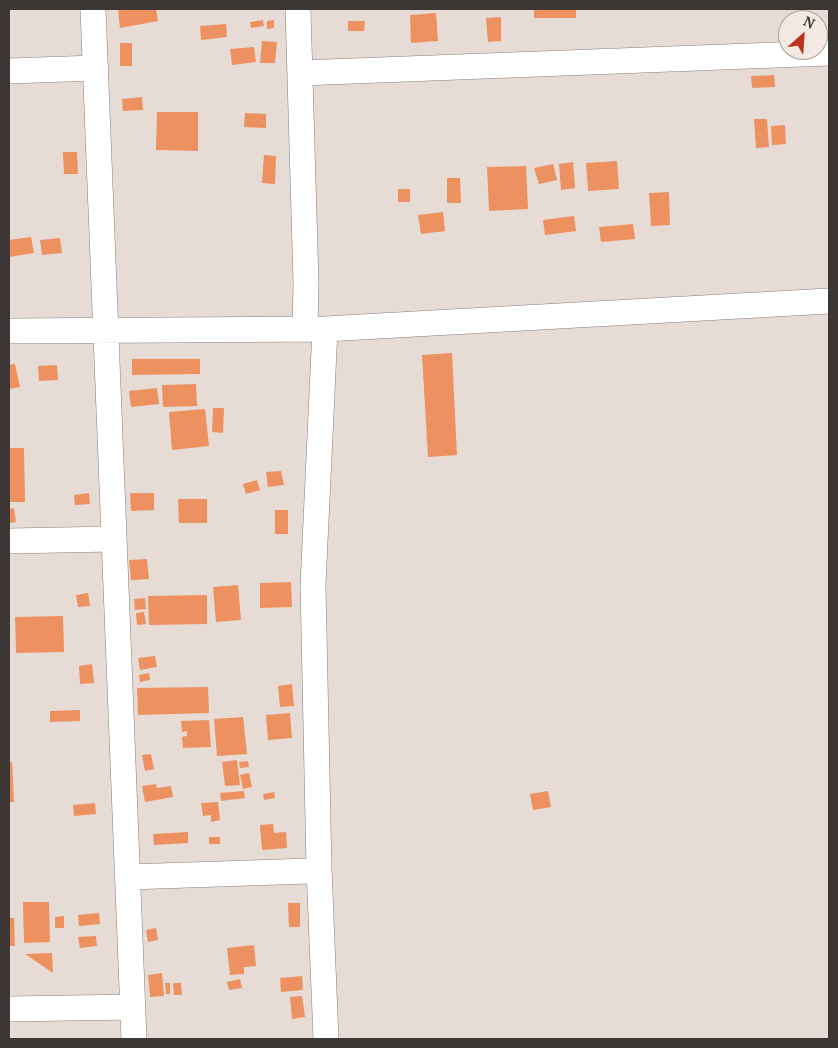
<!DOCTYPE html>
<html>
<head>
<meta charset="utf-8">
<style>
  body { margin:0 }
  #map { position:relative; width:838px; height:1048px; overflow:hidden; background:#e7dcd5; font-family:"PT Serif",serif }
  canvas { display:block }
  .frame { position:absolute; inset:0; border:10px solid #3c3735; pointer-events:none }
  .north { position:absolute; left:778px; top:10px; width:50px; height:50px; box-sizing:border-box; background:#f4e9e2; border:1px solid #aaa29d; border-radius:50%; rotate:26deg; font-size:14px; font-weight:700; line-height:20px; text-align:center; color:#3c3735 }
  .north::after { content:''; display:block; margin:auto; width:18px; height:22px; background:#bd321a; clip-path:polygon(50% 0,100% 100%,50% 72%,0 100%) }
</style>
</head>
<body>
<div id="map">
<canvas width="838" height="1048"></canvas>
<div class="frame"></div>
<div class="north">N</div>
</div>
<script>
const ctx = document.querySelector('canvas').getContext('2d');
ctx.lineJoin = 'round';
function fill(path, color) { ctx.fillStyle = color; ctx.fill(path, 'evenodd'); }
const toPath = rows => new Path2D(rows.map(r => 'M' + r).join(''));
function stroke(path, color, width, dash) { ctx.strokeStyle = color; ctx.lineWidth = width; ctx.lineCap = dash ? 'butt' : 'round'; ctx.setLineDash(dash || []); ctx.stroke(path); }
const building = toPath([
  [118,9,156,9,158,21,120,28],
  [534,9,576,9,576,18,534,18],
  [436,13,438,41,411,43,410,15],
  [501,17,501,41,488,42,486,18],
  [263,20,264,26,251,28,250,22],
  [274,20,274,28,267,29,267,21],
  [348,21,365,21,364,31,348,31],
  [226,24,227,37,201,40,200,26],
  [262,41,277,42,275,63,260,63],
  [120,43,132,43,132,66,120,66],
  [254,47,256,62,232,65,230,49],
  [774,75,775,87,752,88,751,76],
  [142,97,143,110,123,111,122,99],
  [157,112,198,112,198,151,156,150],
  [245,113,266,114,266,128,244,127],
  [754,119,767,119,769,147,756,148],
  [785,125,786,144,772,145,771,126],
  [63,152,77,152,78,174,64,174],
  [264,155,276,156,275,184,262,183],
  [617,161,619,189,588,191,586,163],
  [573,162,575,188,561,190,559,164],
  [553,164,557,180,539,184,534,168],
  [526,166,528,209,489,211,487,167],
  [447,178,460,178,461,203,447,203],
  [398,189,410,189,410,202,398,202],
  [669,192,670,225,651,226,649,193],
  [443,212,445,231,421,234,418,215],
  [574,216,576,231,545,235,543,220],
  [633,224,635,239,601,242,599,227],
  [31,237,34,253,9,257,9,240],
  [60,238,62,253,42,255,40,240],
  [452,353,457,455,428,457,422,355],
  [132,359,200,359,200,374,132,375],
  [15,364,20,387,9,389,9,365],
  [57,365,58,380,39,381,38,366],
  [196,384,197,406,163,407,162,385],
  [157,388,159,404,131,407,129,391],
  [213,408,224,408,223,433,212,432],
  [205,409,209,446,172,450,169,412],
  [9,448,24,448,25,502,9,502],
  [281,471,284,485,268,487,266,472],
  [257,480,260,490,246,494,243,484],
  [89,493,90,504,75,505,74,495],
  [130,493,154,493,154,510,131,511],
  [178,499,207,499,207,523,179,523],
  [14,508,16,522,9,523,9,509],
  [275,510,288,510,288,534,275,534],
  [147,559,149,579,131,580,129,560],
  [291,582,292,607,260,608,260,583],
  [238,585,241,620,216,622,213,587],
  [88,593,90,606,78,607,76,595],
  [207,595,207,624,149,625,148,596],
  [145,598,146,609,135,610,134,599],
  [144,612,146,624,137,625,136,613],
  [63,616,64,652,16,653,15,617],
  [155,656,157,667,140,670,138,658],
  [92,664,94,683,80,684,79,666],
  [149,673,150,680,140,682,139,675],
  [292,684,294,706,280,707,278,686],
  [208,687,209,713,138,715,137,688],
  [80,710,80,721,50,722,50,711],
  [290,713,292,738,268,740,266,715],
  [243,717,247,754,217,756,214,719],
  [209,720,211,747,183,748,182,737,187,736,187,731,182,732,181,721],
  [151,754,154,769,145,771,142,755],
  [237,760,240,785,225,786,222,762],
  [248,761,249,767,240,768,239,762],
  [9,762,12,762,14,802,9,802],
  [249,773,252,787,243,789,240,775],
  [156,784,157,788,171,786,173,797,145,802,142,786],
  [244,791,245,798,221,801,220,793],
  [548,791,551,807,533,810,530,794],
  [274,792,275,798,264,800,263,794],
  [218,802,220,820,211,822,211,815,203,816,201,803],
  [95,803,96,814,74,816,73,805],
  [273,824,274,833,286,832,287,848,262,850,260,825],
  [188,832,188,843,154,845,153,834],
  [209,837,220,837,220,844,209,844],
  [23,902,49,902,50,942,24,943],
  [288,903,300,903,300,927,289,927],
  [99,913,100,924,79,926,78,915],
  [64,916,64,928,55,928,55,917],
  [9,918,14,918,15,946,9,946],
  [156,928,158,940,148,942,146,930],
  [96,936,97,946,80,948,78,937],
  [254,945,256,966,244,967,244,974,230,975,227,948],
  [52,953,53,973,25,954],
  [162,973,164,996,150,997,148,975],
  [302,976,303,990,281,992,280,978],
  [240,979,242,988,229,990,227,982],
  [165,983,170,983,170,994,166,994],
  [173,983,181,983,182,995,174,995],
  [302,996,305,1017,292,1019,290,997]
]);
const street = toPath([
  [93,9,134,1039],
  [298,9,306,283,305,329],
  [9,71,96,68],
  [300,73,829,53],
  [325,329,313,585,319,868,326,1039],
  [9,331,325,329,829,301],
  [9,541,114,539],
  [128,877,310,871,319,868],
  [9,1009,133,1007]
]);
fill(building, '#ec915f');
stroke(street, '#887e78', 26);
stroke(street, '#fff', 25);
</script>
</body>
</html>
